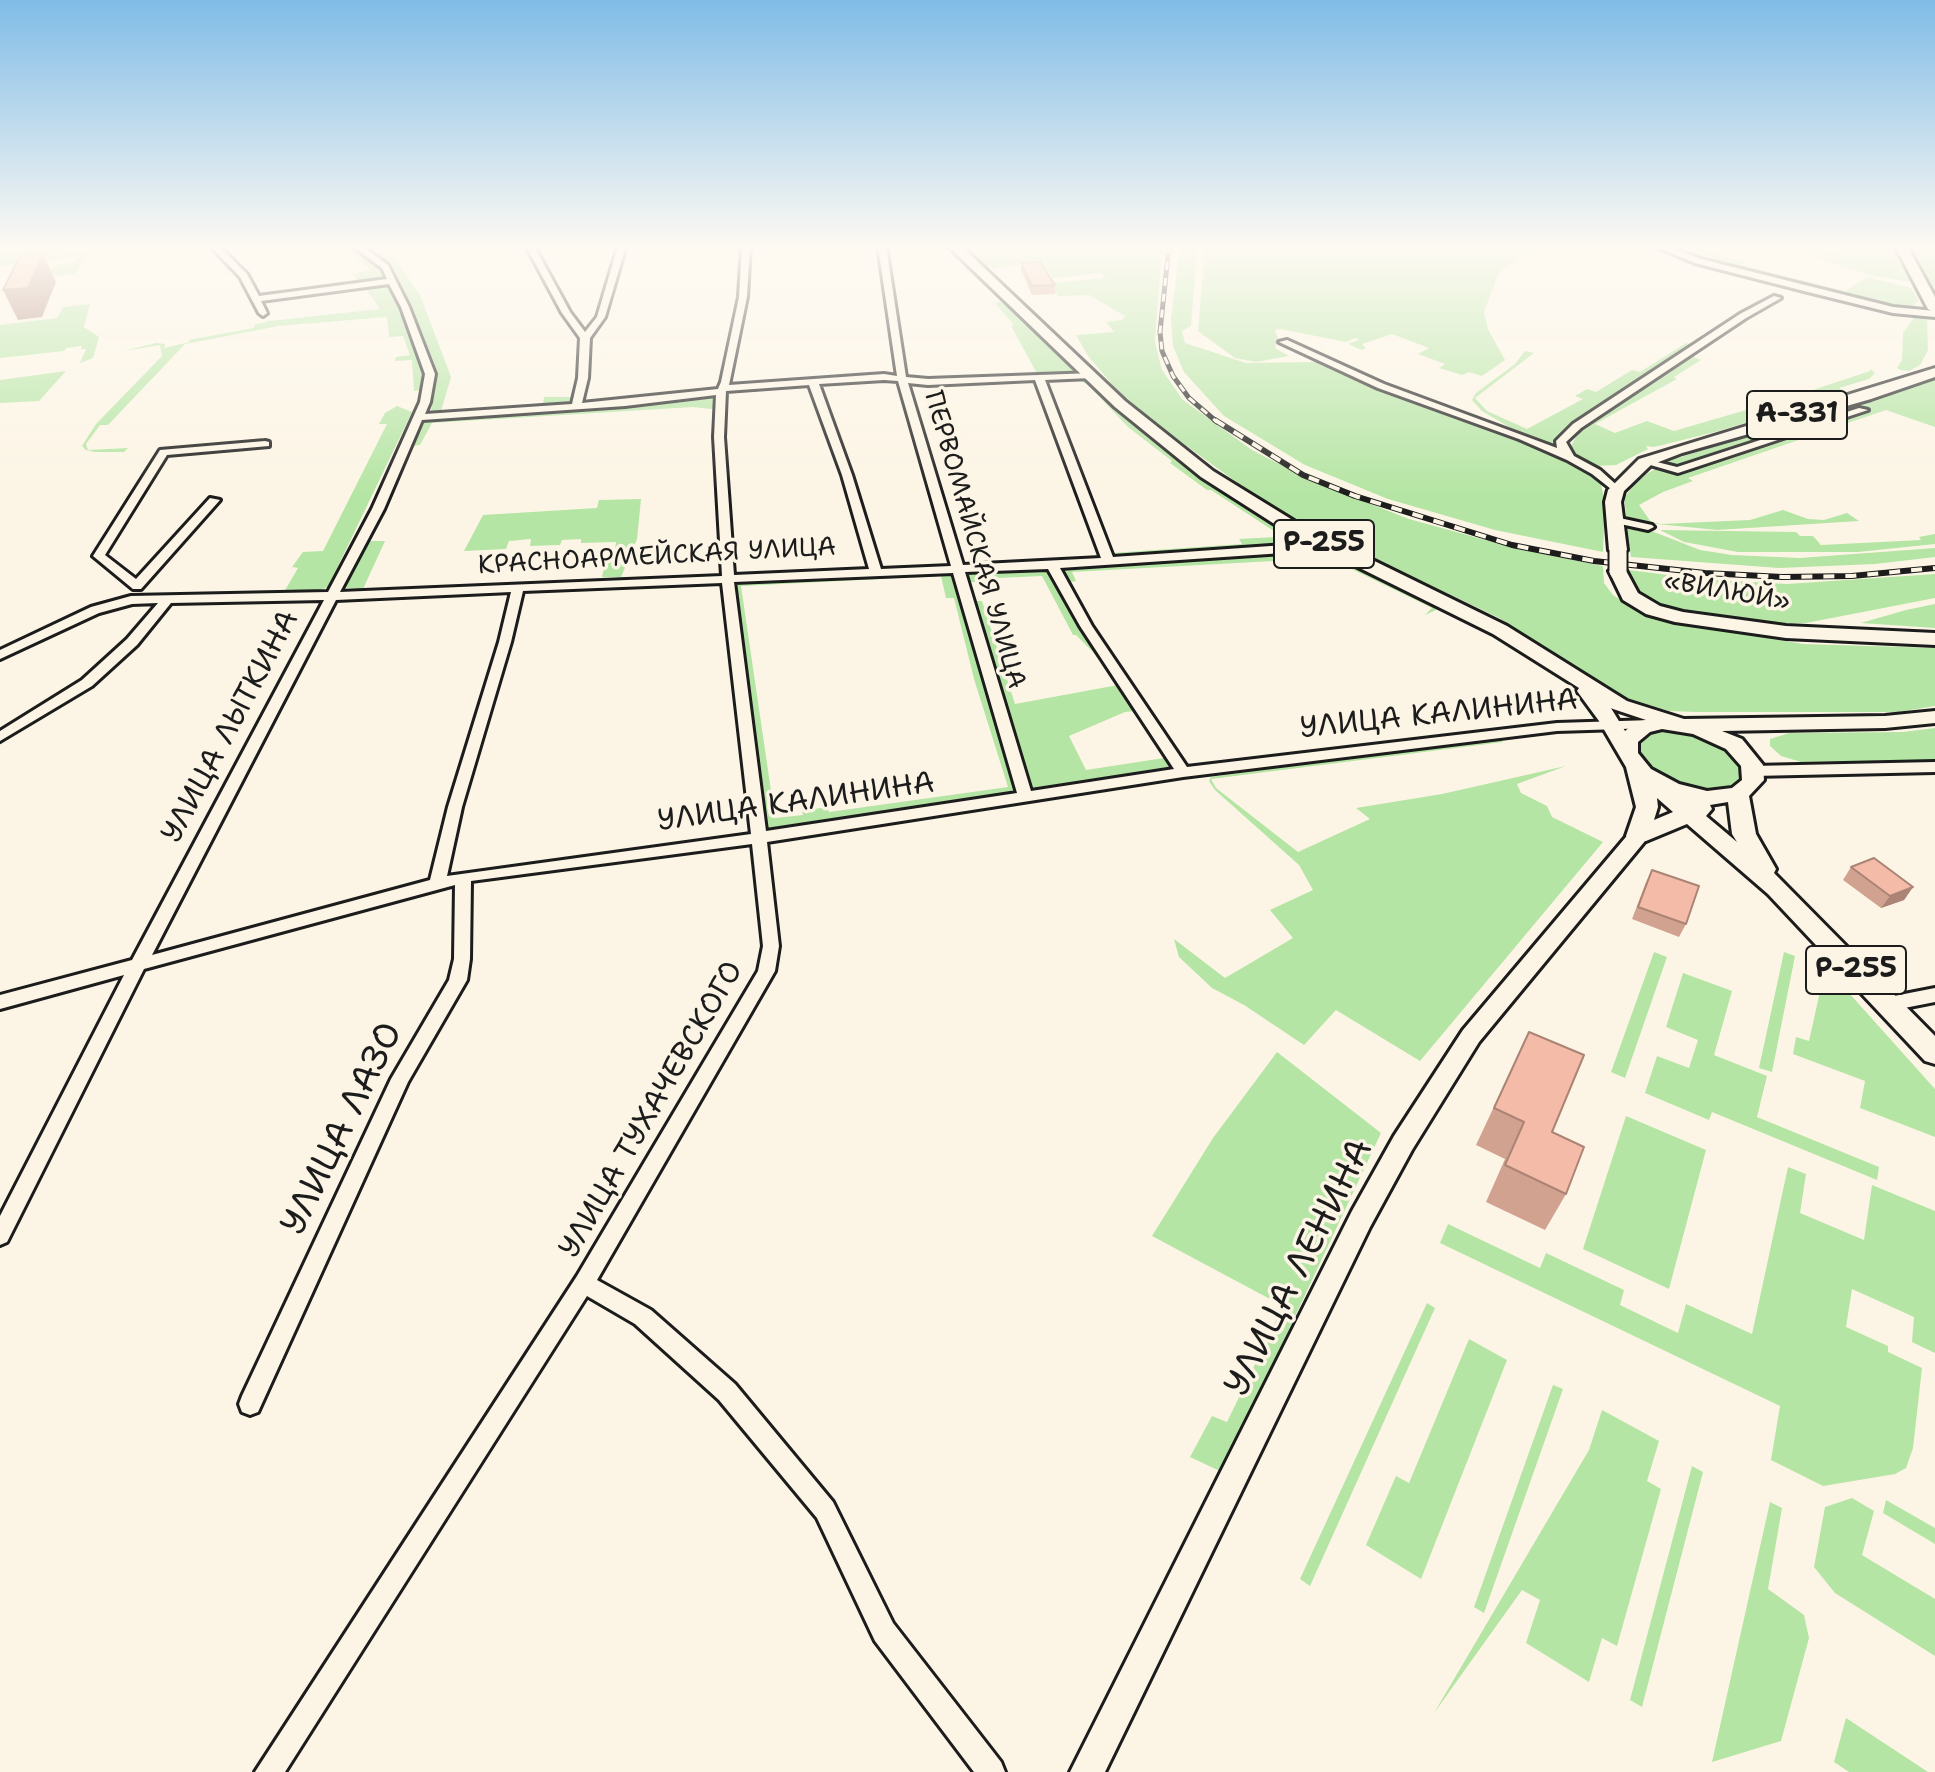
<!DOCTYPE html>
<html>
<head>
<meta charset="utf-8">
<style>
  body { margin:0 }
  canvas { display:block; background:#fcf5e5 }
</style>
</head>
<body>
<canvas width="1935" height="1772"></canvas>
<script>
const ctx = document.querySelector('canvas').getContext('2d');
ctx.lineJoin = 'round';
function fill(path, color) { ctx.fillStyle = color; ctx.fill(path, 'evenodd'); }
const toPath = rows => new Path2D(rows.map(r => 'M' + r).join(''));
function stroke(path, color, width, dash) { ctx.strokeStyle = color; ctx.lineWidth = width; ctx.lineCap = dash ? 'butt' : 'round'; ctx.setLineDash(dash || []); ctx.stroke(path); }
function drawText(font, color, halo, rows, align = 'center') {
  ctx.font = font + ' "Shantell Sans",sans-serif'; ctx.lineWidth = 7; ctx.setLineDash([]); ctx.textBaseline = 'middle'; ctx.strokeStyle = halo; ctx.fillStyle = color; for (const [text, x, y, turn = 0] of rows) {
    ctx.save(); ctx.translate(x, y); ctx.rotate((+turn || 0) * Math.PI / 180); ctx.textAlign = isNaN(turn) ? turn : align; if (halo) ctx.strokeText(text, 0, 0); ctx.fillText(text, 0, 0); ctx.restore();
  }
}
const green = toPath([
  [73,246,81,246,58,249,65,250,64,253,90,251,75,274,48,276,56,264,74,263,77,257,0,266,0,252],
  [342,246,352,246,365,254,382,268,388,278,359,283,352,274,371,270],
  [366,246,384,246,390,251,420,295,451,377,441,411,543,404,544,397,574,397,573,400,555,406,431,411,437,372,433,360,395,270,384,259],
  [964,246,1162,246,1155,342,1162,370,1183,400,1252,450,1312,481,1409,519,1522,550,1603,566,1604,583,1613,595,1625,603,1674,622,1803,644,1935,648,1935,706,1899,712,1696,712,1669,711,1628,699,1499,618,1305,525,1253,494,1148,418,1116,389,1088,356,1076,335,1114,332,1106,322,1122,320,1125,316,1089,295,1058,296,1054,290,1054,283,1105,278,1101,273,1053,278,1044,266,1032,267,1029,263,993,269,984,266],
  [1180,246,1195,246,1197,255,1191,326,1182,331,1185,343,1246,363,1316,362,1537,446,1595,476,1601,483,1605,505,1603,552,1495,530,1388,499,1305,465,1224,416,1184,372,1173,346,1171,319],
  [1205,246,1541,246,1499,272,1484,312,1488,329,1505,360,1482,376,1469,372,1462,375,1439,368,1445,364,1418,354,1429,348,1392,334,1362,344,1366,348,1362,350,1348,344,1359,340,1355,338,1346,342,1280,329,1275,330,1278,339,1275,348,1289,356,1256,362,1235,358,1198,331],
  [1660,246,1687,246,1745,261,1742,265,1845,291,1867,277,1911,288,1919,301,1912,306,1889,307,1697,260],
  [1808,246,1833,253,1846,248,1841,246,1891,246,1903,270,1897,272,1905,273,1910,282,1870,275,1797,252],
  [1908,246,1935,246,1935,289,1913,257],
  [389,282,420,358,424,374,423,390,414,391,412,360,395,361,396,357,410,355,403,336,389,337,387,317,279,326,185,344,108,425,100,425,86,444,88,450,128,448,124,452,95,452,86,450,82,446,96,424,162,356,160,345,124,351,156,343,165,344,164,348,190,342,188,340,254,328,254,325,269,321,380,309,364,286],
  [1001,302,1006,303,1074,368,1072,372,1038,375,1011,326,1014,325,995,303],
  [90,304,84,327,99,337,93,358,80,363,86,349,81,349,82,346,66,348,64,351,0,358,0,325,57,318,63,307],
  [1920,315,1927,318,1928,350,1920,365,1909,371,1900,370,1897,368,1902,360,1903,333,1915,316],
  [1686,343,1693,345,1585,415,1551,444,1516,431,1482,411,1472,400,1476,393,1515,364,1525,351,1534,353,1475,398,1487,411,1527,429,1583,399,1575,396,1587,389,1596,392,1632,370,1640,372],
  [1691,356,1701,360,1674,377,1677,379,1595,424,1615,433,1647,421,1674,431,1801,394,1870,371,1870,369,1875,373,1869,379,1839,388,1847,392,1715,432,1654,447,1646,446,1648,449,1616,465,1595,466,1576,455,1570,447,1579,432],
  [66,371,39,401,0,403,0,380],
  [1935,378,1935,427,1886,410,1688,478,1693,481,1663,492,1639,505,1651,522,1661,524,1750,520,1783,510,1808,519,1824,520,1847,513,1859,521,1717,530,1627,521,1624,498,1634,485,1648,473,1674,459],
  [1056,379,1080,379,1088,381,1146,436,1209,483,1288,533,1292,539,1290,542,1272,547,1114,556,1112,553,1242,544,1239,539,1276,537,1277,533,1211,490,1207,490,1170,463,1172,461,1128,427,1088,385,1078,380,1055,380,1049,383],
  [716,395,714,409,711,409,693,407,432,423,420,445,412,446,423,420,591,408],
  [397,406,412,412,328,587,318,591,284,592,298,568,292,567,303,552,323,551,387,424,379,424,385,413],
  [641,499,637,539,621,577,602,577,605,562,613,561,616,542,581,543,581,539,562,540,560,545,530,546,531,539,509,541,506,549,464,551,483,515,597,508,599,500],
  [1626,526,1644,528,1700,550,1732,555,1800,558,1935,548,1935,557,1875,564,1779,568,1631,557],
  [1660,530,1796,532,1800,536,1813,536,1821,545,1921,540,1919,537,1935,534,1935,544,1858,552,1738,552,1684,542],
  [366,541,385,541,363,589,347,588,344,586],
  [1321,552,1435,605,1436,610,1425,615,1432,608,1329,558,1072,572,1076,581,1067,583,1060,570],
  [1043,569,1047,571,1085,636,1095,646,1170,761,1168,767,1031,789,975,601,982,601,1015,704,1118,685,1093,652,1076,635,1073,635,1042,576,975,579,975,582,970,582,967,572],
  [1135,711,1164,758,1086,770,1069,736,1125,712],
  [1629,570,1699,579,1787,584,1935,574,1935,598,1806,623,1769,623,1710,616,1662,604,1635,589],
  [951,571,1016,791,768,828,734,582],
  [941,576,946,598,954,598,974,679,1008,787,829,812,827,807,802,811,803,815,775,818,741,586],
  [1935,604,1935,628,1861,623,1906,610],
  [1935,728,1935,760,1801,762,1781,756,1770,746,1770,739,1789,733,1903,732],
  [1663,730,1683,730,1721,744,1741,762,1742,779,1733,787,1706,791,1684,788,1656,775,1637,753,1637,747,1647,734],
  [1498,737,1503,742,1211,779,1216,788,1298,852,1370,819,1356,808,1442,794,1566,766,1517,784,1521,793,1547,806,1552,817,1603,842,1420,1061,1336,1010,1304,1045,1244,1005,1212,988,1179,957,1174,939,1225,978,1293,938,1270,910,1313,890,1299,865,1215,790,1209,781,1211,777],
  [1654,952,1667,957,1625,1078,1611,1072],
  [1784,952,1795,956,1772,1072,1759,1068],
  [1823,964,1935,1089,1935,1137,1860,1108,1865,1081,1793,1054,1796,1037,1809,1041,1823,978,1813,966],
  [1683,973,1732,991,1714,1055,1767,1076,1757,1117,1879,1167,1877,1180,1712,1112,1709,1120,1645,1093,1657,1056,1689,1068,1698,1040,1666,1027],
  [1277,1052,1381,1133,1222,1472,1190,1457,1212,1416,1227,1422,1283,1306,1152,1236,1213,1138],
  [1626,1116,1706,1150,1669,1289,1583,1249],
  [1788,1167,1806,1174,1800,1213,1864,1240,1872,1185,1935,1211,1935,1353,1912,1342,1914,1317,1852,1289,1846,1327,1888,1346,1888,1352,1922,1368,1913,1448,1906,1468,1895,1474,1823,1486,1771,1460,1780,1406,1440,1243,1448,1224,1540,1268,1546,1253,1624,1290,1620,1305,1678,1333,1686,1304,1752,1334],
  [1427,1303,1435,1308,1310,1586,1300,1579],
  [1469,1339,1507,1360,1421,1579,1366,1545,1396,1476,1409,1483],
  [1553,1385,1563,1389,1484,1613,1474,1607],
  [1602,1410,1659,1441,1647,1481,1661,1489,1617,1646,1602,1638,1589,1682,1526,1643,1540,1600,1522,1590,1434,1713,1589,1450],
  [1692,1466,1703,1472,1642,1707,1630,1700],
  [1852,1498,1874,1511,1862,1555,1935,1599,1935,1656,1835,1593,1814,1567,1825,1507],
  [1886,1500,1935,1528,1935,1544,1883,1513],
  [1770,1502,1782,1508,1768,1589,1804,1615,1809,1638,1781,1741,1712,1762],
  [1846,1718,1928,1772,1849,1772,1834,1762]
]);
const minor = toPath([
  [210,246,219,246,247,274,259,296,387,279,382,268,352,246,362,246,388,265,409,307,435,374,430,402,425,414,572,404,578,378,580,338,562,313,526,246,534,246,570,312,585,332,597,317,618,246,626,246,605,317,590,338,588,378,582,403,718,389,721,382,739,297,742,246,750,246,747,297,729,385,884,374,897,376,878,246,886,246,906,377,928,379,1094,373,1096,375,1091,378,1045,380,1113,557,1328,542,1334,546,1328,550,1060,568,1092,626,1187,767,1557,723,1652,720,1659,724,1652,728,1557,731,1183,777,767,842,779,946,775,971,597,1280,651,1310,735,1384,833,1502,893,1623,1001,1762,1005,1772,974,1772,875,1641,817,1518,719,1400,635,1324,587,1296,285,1772,255,1772,577,1276,758,971,763,946,752,844,471,881,470,959,467,980,408,1082,258,1412,250,1415,242,1412,239,1404,242,1396,391,1079,449,980,454,959,455,885,144,969,7,1242,0,1245,0,1216,124,975,0,1009,0,995,132,960,324,600,171,603,137,645,92,686,0,741,0,731,82,680,127,639,158,603,132,604,99,613,0,659,0,650,91,607,131,596,328,592,372,509,420,402,425,374,401,307,389,284,261,301,267,313,263,316,259,313,240,277,210,246],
  [884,380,898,381,951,566,881,569,852,475,819,384,884,380],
  [1035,380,1101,558,963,565,908,383,928,385,1035,380],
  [809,385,842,475,869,569,734,575,724,437,726,391,809,385],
  [716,395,714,437,722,576,340,592,384,509,422,420,625,406,716,395],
  [1048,569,1080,626,1174,769,1031,791,965,572,1048,569],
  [953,573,1017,793,766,831,734,582,953,573],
  [722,583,751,834,447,876,462,807,511,642,523,591,722,583],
  [511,592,499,642,448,807,430,880,152,955,336,600,511,592],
  [1654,246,1666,246,1701,259,1893,307,1935,311,1935,317,1893,313,1804,291,1695,263,1654,246],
  [1774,296,1781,298,1746,318,1581,428,1566,442,1574,456,1600,470,1620,488,1621,490,1616,493,1592,474,1567,460,1519,439,1378,388,1279,342,1287,340,1384,384,1557,448,1556,441,1573,424,1740,314,1774,296],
  [1859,408,1868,410,1678,473,1640,462,1645,459,1677,467,1859,408],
  [265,441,269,442,269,446,167,455,105,555,136,579,210,498,220,500,141,589,133,589,93,556,160,450,265,441],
  [1615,517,1652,525,1654,527,1648,530,1611,522,1611,518,1615,517],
  [1935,762,1935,772,1753,776,1746,771,1753,766,1935,762],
  [1935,988,1935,1002,1889,1011,1883,1009,1880,1004,1883,999,1889,997,1935,988]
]);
const major = toPath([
  [1638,830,1648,836,1645,841,1479,1042,1412,1150,1370,1227,1105,1772,1070,1772,1352,1211,1394,1136,1463,1030,1631,831,1638,830]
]);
const highway = toPath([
  [948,246,961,246,1125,401,1213,471,1299,524,1507,626,1627,701,1684,719,1885,716,1935,711,1935,723,1885,728,1722,731,1742,739,1763,765,1764,780,1749,796,1756,834,1776,869,1774,873,1935,1036,1935,1064,1925,1061,1768,894,1687,824,1646,841,1630,841,1626,836,1636,807,1626,767,1599,721,1577,691,1579,688,1493,634,1287,532,1201,477,1115,407,948,246],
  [1611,708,1613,709,1646,720,1636,722,1625,731,1611,708],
  [1662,729,1693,734,1726,749,1741,766,1742,780,1732,788,1707,791,1679,784,1651,769,1638,753,1638,742,1650,732,1662,729],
  [1657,798,1673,812,1654,820,1658,807,1657,798],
  [1728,802,1732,834,1737,842,1706,816,1712,809,1710,805,1728,802],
  [1895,246,1907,246,1935,297,1935,313,1928,309,1895,246],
  [1935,368,1935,377,1871,399,1682,453,1651,465,1624,491,1621,502,1627,550,1618,555,1609,550,1605,502,1608,490,1639,459,1935,368],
  [1618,566,1624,567,1638,593,1660,606,1683,612,1786,626,1935,633,1935,645,1786,638,1675,622,1646,614,1623,600,1609,571,1618,566]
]);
const railFar1 = toPath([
  [1169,246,1160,332,1162,351,1173,376,1189,398,1217,422]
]);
const rail = toPath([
  [1215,420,1303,475,1355,496,1512,545,1594,561,1705,573,1782,577,1852,576,1935,568]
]);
const highwayBridge = toPath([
  [1618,550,1618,571]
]);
const wall = toPath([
  [1021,263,1055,285,1055,294,1032,295,1021,271],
  [1851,867,1913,887,1904,900,1881,908,1843,880],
  [1652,870,1686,924,1679,937,1632,919,1646,882],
  [1529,1032,1566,1194,1545,1230,1486,1202,1505,1159,1476,1145]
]);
const shadedWall = toPath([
  [43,254,56,282,42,317,18,320,3,290],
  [1913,887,1904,900,1881,908,1890,896]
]);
const building = toPath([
  [43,254,28,288,3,290,20,256,43,254],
  [1040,262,1055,285,1032,286,1021,263,1040,262],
  [1874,858,1913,887,1890,896,1851,867,1874,858],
  [1652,870,1699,886,1686,924,1638,907,1652,870],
  [1529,1032,1584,1055,1552,1132,1584,1147,1566,1194,1505,1165,1524,1122,1494,1108,1529,1032]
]);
const farStreetnames = [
  ["ПЕРВОМАЙСКАЯ УЛИЦА",974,540,74],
  ["КРАСНОАРМЕЙСКАЯ УЛИЦА",657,557,-3],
  ["«ВИЛЮЙ»",1727,592,10]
];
const shields = [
  [1797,415,100],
  [1324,544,100],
  [1856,970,100]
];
const shieldNames = [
  ["А-331",1797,415],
  ["Р-255",1324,544],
  ["Р-255",1856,970]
];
const streetNames = [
  ["УЛИЦА КАЛИНИНА",1439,715,-6],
  ["УЛИЦА ЛЫТКИНА",231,727,-62],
  ["УЛИЦА КАЛИНИНА",796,803,-8],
  ["УЛИЦА ТУХАЧЕВСКОГО",652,1110,-60]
];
const nearStreetnames = [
  ["УЛИЦА ЛАЗО",343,1129,-64],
  ["УЛИЦА ЛЕНИНА",1300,1268,-63]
];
fill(green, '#b5e5a4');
stroke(minor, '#1c1c1c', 6);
stroke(major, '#1c1c1c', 6);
stroke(highway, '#1c1c1c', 6);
fill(minor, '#fcf5e5');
fill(major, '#fcf5e5');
fill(highway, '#fcf5e5');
stroke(railFar1, '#1c1c1c', 5);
stroke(rail, '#1c1c1c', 6);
stroke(railFar1, '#fcf5e5', 3, [8]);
stroke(rail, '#fcf5e5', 4, [11]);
stroke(highwayBridge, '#1c1c1c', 21, []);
stroke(highwayBridge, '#fcf5e5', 17);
fill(wall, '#d2a290');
fill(shadedWall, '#ab8476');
fill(building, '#f4bca8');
stroke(building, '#ab8476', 2);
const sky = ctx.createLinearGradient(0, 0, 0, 494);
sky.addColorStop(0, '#80bce7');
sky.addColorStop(0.5, '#fefaf3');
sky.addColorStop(1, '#fefaf300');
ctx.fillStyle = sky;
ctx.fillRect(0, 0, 1935, 494);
drawText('26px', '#1c1c1c', '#fcf5e5', farStreetnames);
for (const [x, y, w] of shields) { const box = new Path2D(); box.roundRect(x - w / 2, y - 24, w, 48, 6); ctx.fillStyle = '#fcf5e5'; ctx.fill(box); stroke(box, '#1c1c1c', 2); }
drawText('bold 28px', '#1c1c1c', null, shieldNames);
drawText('30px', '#1c1c1c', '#fcf5e5', streetNames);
drawText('36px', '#1c1c1c', '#fcf5e5', nearStreetnames);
</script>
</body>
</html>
